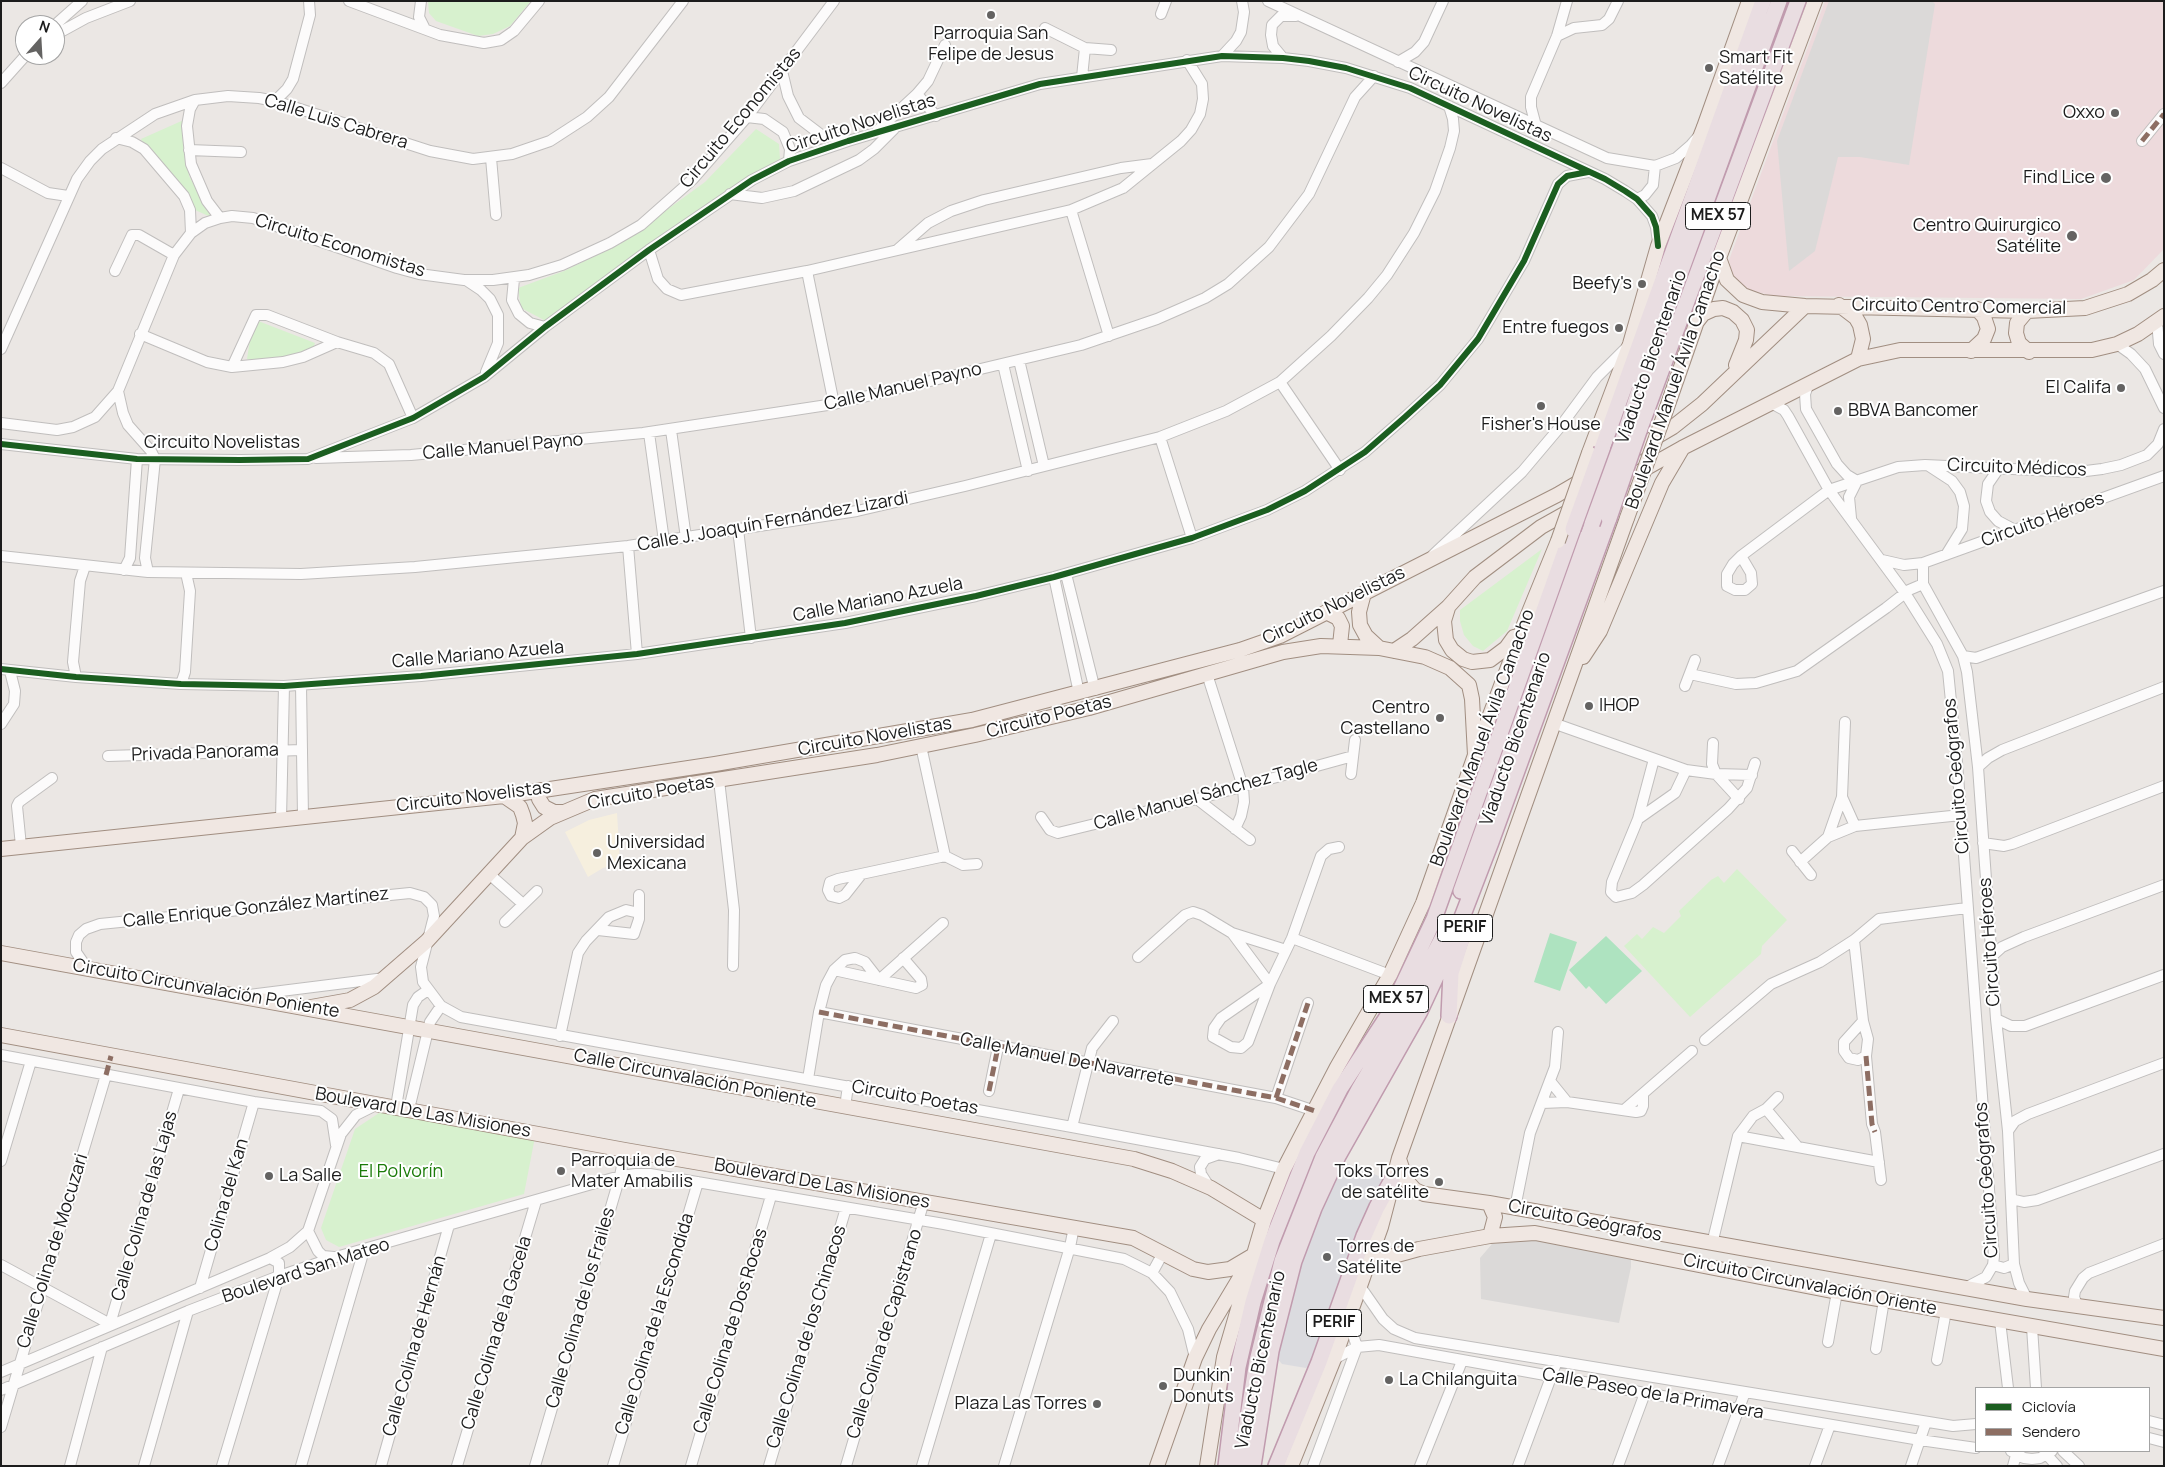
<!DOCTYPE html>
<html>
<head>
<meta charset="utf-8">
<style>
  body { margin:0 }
  #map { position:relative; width:2165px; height:1467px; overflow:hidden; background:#ebe7e4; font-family:Manrope,sans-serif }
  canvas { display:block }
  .frame { position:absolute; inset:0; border:2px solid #1c1c1c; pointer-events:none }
  .legend { position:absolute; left:1975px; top:1387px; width:175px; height:65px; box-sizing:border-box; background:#fff; border:1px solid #a4a4a4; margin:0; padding:6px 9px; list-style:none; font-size:15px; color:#1c1c1c }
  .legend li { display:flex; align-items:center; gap:10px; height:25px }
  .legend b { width:25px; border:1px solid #a4a4a4 }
  .north { position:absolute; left:15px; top:15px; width:50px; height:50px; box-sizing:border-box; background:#fff; border:1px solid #a4a4a4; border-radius:50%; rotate:19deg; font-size:14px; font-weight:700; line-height:20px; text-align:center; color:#1c1c1c }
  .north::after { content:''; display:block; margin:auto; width:18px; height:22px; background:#646362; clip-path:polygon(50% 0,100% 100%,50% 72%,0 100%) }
</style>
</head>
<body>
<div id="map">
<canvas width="2165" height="1467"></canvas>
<div class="frame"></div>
<ul class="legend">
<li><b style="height:6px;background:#1b5e20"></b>Ciclovía</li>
<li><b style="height:6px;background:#8d6e63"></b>Sendero</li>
</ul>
<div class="north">N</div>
</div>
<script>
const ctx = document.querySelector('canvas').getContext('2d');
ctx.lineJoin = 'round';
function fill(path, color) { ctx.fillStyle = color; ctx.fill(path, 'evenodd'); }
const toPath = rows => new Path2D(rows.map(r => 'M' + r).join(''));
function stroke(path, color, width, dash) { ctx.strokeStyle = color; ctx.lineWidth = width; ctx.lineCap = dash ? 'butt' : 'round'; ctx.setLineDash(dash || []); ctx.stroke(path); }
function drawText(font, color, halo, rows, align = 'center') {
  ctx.font = font + ' Manrope,sans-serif'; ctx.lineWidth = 4; ctx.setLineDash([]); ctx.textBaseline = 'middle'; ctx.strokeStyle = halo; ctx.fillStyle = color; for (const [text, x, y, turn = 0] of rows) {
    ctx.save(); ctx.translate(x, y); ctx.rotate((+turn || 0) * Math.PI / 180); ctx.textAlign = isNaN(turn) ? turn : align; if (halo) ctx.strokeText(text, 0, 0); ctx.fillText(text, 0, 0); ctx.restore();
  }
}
const commercial = toPath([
  [1825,1,2164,1,2164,249,2134,280,2081,299,1773,296,1742,288,1733,276,1729,260]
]);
const education = toPath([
  [617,813,620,863,603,868,588,877,565,832,589,820]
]);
const park = toPath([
  [428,1,531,1,510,26,493,34,478,36,436,21,429,13],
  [186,119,189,176,213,218,186,206,151,158,141,139],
  [756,129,779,144,780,159,751,175,583,292,546,321,521,308,518,288,564,271,620,244,705,182],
  [253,319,315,343,313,349,270,363,247,359],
  [1542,549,1507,631,1483,651,1473,646,1464,635,1460,621,1460,610],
  [1737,869,1787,920,1762,946,1761,954,1690,1017,1624,946,1637,934,1642,939,1653,927,1664,933,1681,916,1679,911,1711,880,1718,876,1724,883],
  [382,1111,535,1137,524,1194,339,1247,326,1240,321,1228,355,1129]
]);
const pitch = toPath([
  [1550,933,1577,942,1560,991,1534,982],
  [1606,936,1642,971,1606,1004,1589,986,1586,989,1569,970]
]);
const parking = toPath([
  [1829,1,1932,1,1935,4,1909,165,1860,157,1838,157,1815,251,1789,271,1777,141],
  [1531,1238,1631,1258,1631,1267,1619,1323,1481,1299,1480,1258,1492,1244]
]);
const plaza = toPath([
  [1343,1162,1384,1178,1313,1364,1306,1368,1282,1364,1277,1358,1295,1274,1306,1239]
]);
const minor = toPath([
  [349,1,440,35,484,43,501,40,514,31,539,1],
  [421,1,419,17,424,27],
  [1268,1,1607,158,1655,166,1676,158,1691,145,1697,138],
  [1161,14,1166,1],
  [55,25,82,1],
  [1045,28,1085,48,1111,50],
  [55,35,86,18,130,1],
  [1557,36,1574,28,1602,25,1609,19,1618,1],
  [1222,56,1236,41,1241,32,1244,12,1242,1],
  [1283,58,1273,46,1271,35,1272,25,1281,16,1296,16],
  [1398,62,1415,52,1424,42,1443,1],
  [782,71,788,96,799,118,820,134,846,140],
  [1082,77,1085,48],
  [1,83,26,55],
  [917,94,936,116],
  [195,100,190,109,187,126,191,164,207,201,220,218],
  [275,101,287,89,293,79,310,15,309,1],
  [747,117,764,119,783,132,790,149,789,161],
  [1536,126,1531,107,1531,97,1557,36,1567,1],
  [877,131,917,94,928,81,945,45],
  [116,138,132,142,144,149,184,196,190,210,191,233],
  [2142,141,2164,114],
  [189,150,241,152],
  [491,158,496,215],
  [1,168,48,193,68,196],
  [730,194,762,198,794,191,859,160,874,149,894,129],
  [1637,199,1645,195,1653,185,1655,166],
  [1071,210,1109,336],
  [649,250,658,279,667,289,681,295,807,271,1071,210,1123,188,1181,141,1191,130,1200,114,1203,99,1202,84,1187,60],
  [897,250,928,223,951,211,984,200,1121,168,1152,164],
  [115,271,132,235,139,235,174,255],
  [807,271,834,404],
  [514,279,512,300,519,314,530,323,545,327],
  [466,280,481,290,490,299,498,315,498,343,486,372],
  [2157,321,2159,344,2164,354],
  [140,334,207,362,232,367,283,362,303,357,337,342,374,353,389,364,413,418],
  [2117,344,2131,354,2145,369,2164,408],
  [1,349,77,179,90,161,102,149,155,114,195,100,228,96,259,98,275,101,430,151,473,159,512,154,550,141,587,117,609,97,683,1],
  [1019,360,1044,466],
  [1003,364,1028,471],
  [232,367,256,315,267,315,337,342],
  [1280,382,1340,470],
  [1809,383,1805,394,1806,409,1837,464,1847,475,1857,481],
  [118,391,123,413,128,425,151,451,155,459],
  [1771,403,1784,410,1788,416,1829,490,1905,593,1937,644,1948,671,1957,762,1994,1256,1993,1265,1986,1277,1967,1287],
  [1,423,57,430,73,427,95,417,118,391,174,255,191,233,205,223,220,218,232,216,253,218,397,268,419,274,464,280,493,280,529,275,562,265,610,243,641,225,693,179,747,117,834,1],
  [671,430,686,538],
  [649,433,664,541],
  [1160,437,1192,538],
  [1,444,137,459,240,460,308,459,413,418,484,377,545,327,649,250,752,180,789,161,848,141,1040,84,1222,56,1283,58,1309,61,1346,68,1410,88,1605,179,1625,191,1637,199,1652,216,1656,227,1658,243],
  [316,458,411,455,643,433,834,404,1081,345,1157,319,1205,298,1228,284,1269,247,1309,194,1355,97,1374,76],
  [1929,466,1952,481,1960,492,1964,506,1962,529,1946,555],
  [1999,468,1988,484,1986,501,1990,512,1998,521,2015,530],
  [1851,518,1849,497,1857,481],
  [738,529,751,638],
  [628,546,637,654],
  [1433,555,1522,472,1560,427,1597,377,1629,345],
  [1,556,148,572,301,574,415,567,628,546,857,511,965,486,1160,437,1226,411,1280,382,1331,336,1368,298,1387,275,1414,233,1435,191,1450,148,1454,131,1453,119,1449,106],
  [1741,556,1751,573,1752,584,1745,590,1735,590,1727,586,1727,574,1733,564,1741,556,1829,490,1898,467,1925,465,2078,472,2102,469,2121,465,2147,455,2158,444,2164,429],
  [1882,560,1904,565,1923,563,2164,476],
  [1923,563,1923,584,1963,656,1967,672,1978,767,1996,1019,2008,1131,2014,1264,2019,1283,2027,1299],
  [124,570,130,558,137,459],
  [148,572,145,558,155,459],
  [1066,574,1095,690],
  [1054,577,1079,693],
  [1963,656,1976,658,2164,591],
  [1,669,76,677,181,684,284,686,421,676,637,654,845,623,976,596,1054,577,1192,538,1267,510,1305,491,1365,452,1405,417,1440,385,1478,339,1524,261,1558,184,1567,176,1588,172],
  [1207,674,1243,787,1244,802,1241,816,1235,829],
  [1690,674,1736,684,1756,683,1797,671,1886,608,1909,590,1923,584],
  [76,677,73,662,80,581,85,566],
  [181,684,185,672,190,591,186,573],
  [301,685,303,817],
  [1685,686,1695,660],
  [1553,723,1686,770,1716,774,1739,799],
  [1,724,14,704,15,691,10,671],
  [1713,743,1712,764,1716,774,1752,775],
  [921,746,945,856,963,865,977,864],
  [108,756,302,750],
  [1654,759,1638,819,1612,882,1611,892,1616,897,1632,893,1643,885,1728,809,1747,788,1755,763],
  [1978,767,1988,758,2002,750,2164,687],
  [1351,774,1355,740],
  [719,780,734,910,733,966],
  [1842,797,1855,826],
  [1197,799,1250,840],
  [1041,817,1050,830,1058,833,1197,799,1353,756],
  [281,819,284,686],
  [1638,819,1675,793,1686,770],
  [1828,837,1842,797,1845,722],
  [1983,843,2004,846,2012,844,2164,786],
  [21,846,17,806,19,802,52,778],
  [1792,851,1811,875],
  [1800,862,1828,837,1855,826,1961,815],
  [488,873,523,904],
  [860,876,845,895,839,898,831,896,828,890,830,882,838,879,945,856],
  [505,922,537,891],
  [598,930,634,934,639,919,639,895],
  [1232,933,1286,950],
  [1292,938,1390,975],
  [1854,940,1863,1021,1868,1039,1866,1056,1872,1124,1875,1132,1881,1180],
  [1992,956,2002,947,2024,937,2164,885],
  [1138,957,1185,915,1193,912,1202,915,1232,933,1270,984],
  [87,968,76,952,76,942,79,935,86,929,100,924,410,893,424,897,432,905,434,916,421,967,423,982,441,1006,461,1017,1072,1127,1239,1158,1284,1169],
  [834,970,916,988,922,985,921,979,903,958],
  [1270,984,1221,1018,1214,1028,1213,1037,1231,1047,1241,1048,1248,1042,1270,984,1292,938,1321,856,1329,849,1339,847],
  [249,995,385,978],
  [819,1012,1276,1098,1315,1111],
  [1996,1019,2011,1026,2025,1026,2164,975],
  [1863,1021,1844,1042,1844,1051,1849,1058,1858,1060,1866,1056],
  [560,1036,578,953,586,941,609,917,626,910,639,913],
  [1705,1040,1771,984,1820,962,1854,940,1879,919,1967,908],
  [1,1055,254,1102,321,1111,332,1119,336,1145],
  [808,1079,819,1012,826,985,834,970,845,960,855,958,865,962,879,980,943,923],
  [1550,1081,1567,1102],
  [989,1091,998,1047],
  [1276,1098,1308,1003],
  [1542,1103,1567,1102,1636,1112,1641,1111,1643,1106,1643,1095],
  [396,1107,413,1005,418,997,428,990],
  [845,1107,848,1086],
  [409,1109,430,1022,441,1006],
  [1766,1109,1797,1146],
  [1624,1110,1692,1051],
  [1072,1127,1092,1048,1113,1021],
  [2008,1131,2015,1121,2028,1114,2164,1063],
  [1738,1136,1879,1162],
  [1,1161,31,1061],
  [1210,1188,1201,1174,1200,1167,1205,1159,1219,1154],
  [2011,1199,2024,1202,2037,1200,2164,1154],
  [1515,1208,1530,1133,1555,1067,1558,1032],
  [1712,1244,1738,1136,1753,1116,1766,1109,1778,1097],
  [334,1257,323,1256,318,1251,308,1231,341,1134,356,1115,376,1105],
  [1,1265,110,1324,179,1089],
  [1993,1265,2004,1268,2014,1264],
  [1152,1273,1163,1253],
  [1360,1286,1383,1319,1394,1329,1415,1338,1953,1426,1976,1424],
  [200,1288,254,1102],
  [2078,1307,2074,1297,2075,1291,2083,1278,2089,1273,2164,1244],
  [2000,1321,2008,1388],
  [2032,1327,2036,1388],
  [1828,1342,1837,1292],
  [1876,1349,1884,1300],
  [1334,1359,1357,1347,1379,1345,1645,1393,1920,1440,1976,1448],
  [1937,1360,1946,1311],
  [1,1372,270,1258,290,1247,308,1231],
  [1,1390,188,1311,279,1276,336,1257,620,1176,636,1174,650,1174,944,1224,1124,1259,1152,1273,1170,1292,1188,1329,1195,1358],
  [2149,1421,2164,1425],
  [1,1427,106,1075],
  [2149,1438,2164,1442],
  [2011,1451,2024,1458,2032,1459,2040,1458,2052,1451],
  [2063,1451,2079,1466],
  [2047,1455,2057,1466],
  [70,1466,102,1347],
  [144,1466,188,1311],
  [222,1466,279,1276,279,1263,270,1258],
  [301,1466,364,1250],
  [381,1466,449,1225],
  [457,1466,536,1201],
  [535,1466,620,1176,625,1150],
  [613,1466,698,1182],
  [691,1466,771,1196],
  [769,1466,846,1208],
  [846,1466,924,1201],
  [922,1466,991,1234],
  [1004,1466,1070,1247,1074,1227],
  [1313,1466,1357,1347,1348,1319],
  [1420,1466,1462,1361],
  [1518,1466,1557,1361],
  [1618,1466,1645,1393],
  [1718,1466,1745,1392],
  [1815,1466,1830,1425],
  [1911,1466,1926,1422],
  [2013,1466,2016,1455]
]);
const major = toPath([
  [1719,258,1727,280,1743,295,1762,302,1805,306,2027,311,2085,308,2128,294,2152,280,2164,270],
  [1839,305,1856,318,1860,325,1863,339,1858,359],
  [2027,311,2017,323,2016,333,2019,343,2029,352],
  [1696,323,1703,314,1714,309,1723,308,1733,312,1742,320,1747,330,1746,340,1736,365],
  [1971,351,1984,339,1988,329,1984,317,1977,309],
  [1665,413,1719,258,1815,1],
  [1589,453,1630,344,1658,246,1704,127,1749,1],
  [1364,593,1359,612,1360,625,1366,636,1379,648],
  [1448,608,1444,621,1446,640,1452,650,1463,659,1472,662,1490,660,1506,648,1514,637],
  [1326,612,1338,618,1342,626,1340,645],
  [1394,651,1412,639,1448,607,1475,577,1541,527,1682,448,1858,359,1900,350,2092,350,2117,344,2138,334,2164,316],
  [1583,657,1600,631,1662,483,1682,449],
  [539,790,539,799,544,807,554,812,563,812],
  [504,796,520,807,523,815,525,823,522,838],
  [1,849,504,796,715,764,972,720,1240,650,1280,636,1557,495,1673,427,1702,404,1805,306],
  [1,953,1134,1159,1172,1171,1211,1188,1264,1220],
  [311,1007,350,1000,374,987,427,941,522,838,550,818,595,799,877,755,975,735,1089,708,1283,652,1321,646,1379,648,1425,657,1450,668,1469,685,1472,699,1475,755],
  [1,1035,625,1150,1133,1238,1193,1269,1208,1272,1230,1269,1252,1256],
  [1399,1159,1406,1180,1415,1190,1424,1194,1489,1203,2027,1299,2164,1318],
  [1489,1203,1495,1217,1490,1236],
  [1368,1263,1419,1249,1490,1236,1535,1233,1837,1292,2164,1349],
  [1157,1466,1195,1358,1209,1329,1242,1274],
  [1207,1466,1224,1357,1264,1220,1284,1169,1337,1067,1390,975,1423,903,1475,755,1525,622,1558,541],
  [1291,1466,1334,1359,1381,1227,1399,1158,1627,518]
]);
const highway = toPath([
  [1639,431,1798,1],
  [1622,442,1656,340,1779,1],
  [1602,449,1763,1],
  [1461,891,1592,524],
  [1449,1016,1451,973,1462,939],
  [1226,1466,1238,1367,1253,1302,1272,1241,1307,1153,1340,1089,1389,1014,1434,919,1573,529],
  [1240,1466,1257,1361,1282,1261,1323,1157,1359,1089,1402,1016,1447,929],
  [1253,1466,1271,1351,1294,1261,1314,1208,1338,1156,1420,1011,1454,938,1491,842,1609,518],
  [1276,1466,1319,1362,1364,1236,1377,1207,1392,1180]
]);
const majorBridge = toPath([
  [1627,518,1665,413],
  [1558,541,1589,453]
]);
const highwayBridge = toPath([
  [1609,518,1639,431],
  [1592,524,1622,442],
  [1573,529,1602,449]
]);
const quiet = toPath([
  [2142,141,2164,114],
  [819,1012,1276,1098,1315,1111],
  [1866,1056,1872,1124,1875,1132],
  [106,1075,111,1056],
  [989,1091,998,1047],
  [1276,1098,1308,1003]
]);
const cycleway = toPath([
  [1,444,137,459,240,460,308,459,413,418,484,377,545,327,649,250,752,180,789,161,848,141,1040,84,1222,56,1283,58,1309,61,1346,68,1410,88,1605,179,1625,191,1637,199,1652,216,1656,227,1658,246],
  [1,669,76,677,181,684,284,686,421,676,637,654,845,623,976,596,1054,577,1192,538,1267,510,1305,491,1365,452,1405,417,1440,385,1478,339,1524,261,1558,184,1567,176,1588,172]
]);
const markers = [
  [991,15,5,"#646362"],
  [1709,68,5,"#646362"],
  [2115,113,5,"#646362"],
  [2106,178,6,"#646362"],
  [2072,236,6,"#646362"],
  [1642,284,5,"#646362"],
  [1619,328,5,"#646362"],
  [2121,388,5,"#646362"],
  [1541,406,5,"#646362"],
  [1838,411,5,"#646362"],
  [1589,706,5,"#646362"],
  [1440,718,5,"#646362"],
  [597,853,5,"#646362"],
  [561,1171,5,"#646362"],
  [269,1176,5,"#646362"],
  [1439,1182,5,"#646362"],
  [1327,1257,5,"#646362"],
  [1389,1380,5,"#646362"],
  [1163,1386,5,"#646362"],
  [1097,1404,5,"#646362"]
];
const shields = [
  [1718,216,65],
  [1465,928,55],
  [1396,999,65],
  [1334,1323,55]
];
const shieldNames = [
  ["MEX 57",1718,216],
  ["PERIF",1465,928],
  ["MEX 57",1396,999],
  ["PERIF",1334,1323]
];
const poiNames = [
  ["Parroquia San",991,34,"center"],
  ["Felipe de Jesus",991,55,"center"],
  ["Smart Fit",1719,58],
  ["Satélite",1719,79],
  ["Oxxo",2105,113,"right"],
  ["Find Lice",2095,178,"right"],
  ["Centro Quirurgico",2061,226,"right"],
  ["Satélite",2061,247,"right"],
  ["Beefy's",1632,284,"right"],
  ["Entre fuegos",1609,328,"right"],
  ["El Califa",2111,388,"right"],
  ["BBVA Bancomer",1848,411],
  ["Fisher's House",1541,425,"center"],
  ["IHOP",1599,706],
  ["Centro",1430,708,"right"],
  ["Castellano",1430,729,"right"],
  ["Universidad",607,843],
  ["Mexicana",607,864],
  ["Parroquia de",571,1161],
  ["Mater Amabilis",571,1182],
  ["Toks Torres",1429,1172,"right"],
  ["de satélite",1429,1193,"right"],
  ["La Salle",279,1176],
  ["Torres de",1337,1247],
  ["Satélite",1337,1268],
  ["Dunkin'",1173,1376],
  ["Donuts",1173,1397],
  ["La Chilanguita",1399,1380],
  ["Plaza Las Torres",1087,1404,"right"]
];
const streetNames = [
  ["Circuito Novelistas",1480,105,25],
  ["Circuito Economistas",741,118,-50],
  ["Calle Luis Cabrera",336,122,17],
  ["Circuito Novelistas",861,124,-18],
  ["Circuito Economistas",340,246,17],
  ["Circuito Centro Comercial",1959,307,1],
  ["Viaducto Bicentenario",1652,357,-71],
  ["Boulevard Manuel Ávila Camacho",1676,380,-71],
  ["Calle Manuel Payno",903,387,-13],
  ["Circuito Novelistas",222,443],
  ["Calle Manuel Payno",503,447,-5],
  ["Circuito Médicos",2017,468,2],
  ["Circuito Héroes",2043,520,-20],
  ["Calle J. Joaquín Fernández Lizardi",773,522,-10],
  ["Calle Mariano Azuela",878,600,-11],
  ["Circuito Novelistas",1334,606,-26],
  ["Calle Mariano Azuela",478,655,-5],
  ["Circuito Poetas",1049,717,-14],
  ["Circuito Novelistas",875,737,-10],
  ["Boulevard Manuel Ávila Camacho",1483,738,-70],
  ["Viaducto Bicentenario",1516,739,-71],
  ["Privada Panorama",205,753,-2],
  ["Circuito Geógrafos",1957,776,-95],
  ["Circuito Poetas",651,793,-10],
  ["Calle Manuel Sánchez Tagle",1206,795,-15],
  ["Circuito Novelistas",474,797,-7],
  ["Calle Enrique González Martínez",256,908,-6],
  ["Circuito Héroes",1990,942,-94],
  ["Circuito Circunvalación Poniente",206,989,10],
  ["Calle Manuel De Navarrete",1067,1060,11],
  ["Calle Circunvalación Poniente",695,1079,11],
  ["Circuito Poetas",915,1098,10],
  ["Boulevard De Las Misiones",423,1113,10],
  ["Circuito Geógrafos",1987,1180,-94],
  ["Boulevard De Las Misiones",822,1184,10],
  ["Colina del Kan",227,1195,-74],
  ["Calle Colina de las Lajas",145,1206,-74],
  ["Circuito Geógrafos",1585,1221,11],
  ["Calle Colina de Mocuzari",53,1251,-73],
  ["Boulevard San Mateo",306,1271,-18],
  ["Circuito Circunvalación Oriente",1810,1285,11],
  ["Calle Colina de los Frailes",581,1308,-74],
  ["Calle Colina de la Escondida",655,1324,-73],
  ["Calle Colina de Dos Rocas",731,1331,-73],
  ["Calle Colina de la Gacela",497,1333,-73],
  ["Calle Colina de Capistrano",885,1334,-73],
  ["Calle Colina de los Chinacos",807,1337,-73],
  ["Calle Colina de Hernán",415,1346,-74],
  ["Viaducto Bicentenario",1261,1360,-78],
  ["Calle Paseo de la Primavera",1653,1394,10]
];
const parkNames = [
  ["El Polvorín",401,1172]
];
fill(commercial, '#eddadc');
fill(education, '#f6efde');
fill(park, '#d7f1ce');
fill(pitch, '#aee3c0');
fill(parking, '#dbd9d8');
fill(plaza, '#dbdbdf');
stroke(minor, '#c0bebd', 12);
stroke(major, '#a18e81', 16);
stroke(highway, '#c09bae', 18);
stroke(minor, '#fcfbfb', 10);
stroke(major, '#f0e7e2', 14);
stroke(highway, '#e9dde1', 15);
stroke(majorBridge, '#a18e81', 16, []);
stroke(highwayBridge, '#c09bae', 18, []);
stroke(majorBridge, '#f0e7e2', 14);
stroke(highwayBridge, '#e9dde1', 15);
stroke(quiet, '#8d6e63', 5, [10, 5]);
stroke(cycleway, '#1b5e20', 6);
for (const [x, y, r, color] of markers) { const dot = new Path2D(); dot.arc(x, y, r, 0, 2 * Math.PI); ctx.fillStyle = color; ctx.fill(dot); stroke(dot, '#fff', 2); }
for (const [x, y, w] of shields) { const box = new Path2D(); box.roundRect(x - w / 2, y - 13.5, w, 27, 4); ctx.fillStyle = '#fff'; ctx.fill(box); stroke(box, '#1c1c1c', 1); }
drawText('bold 16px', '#1c1c1c', null, shieldNames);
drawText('18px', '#1c1c1c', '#fff', poiNames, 'left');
drawText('18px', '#1c1c1c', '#fff', streetNames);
drawText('18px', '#1b7b09', '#fff', parkNames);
</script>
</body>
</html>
